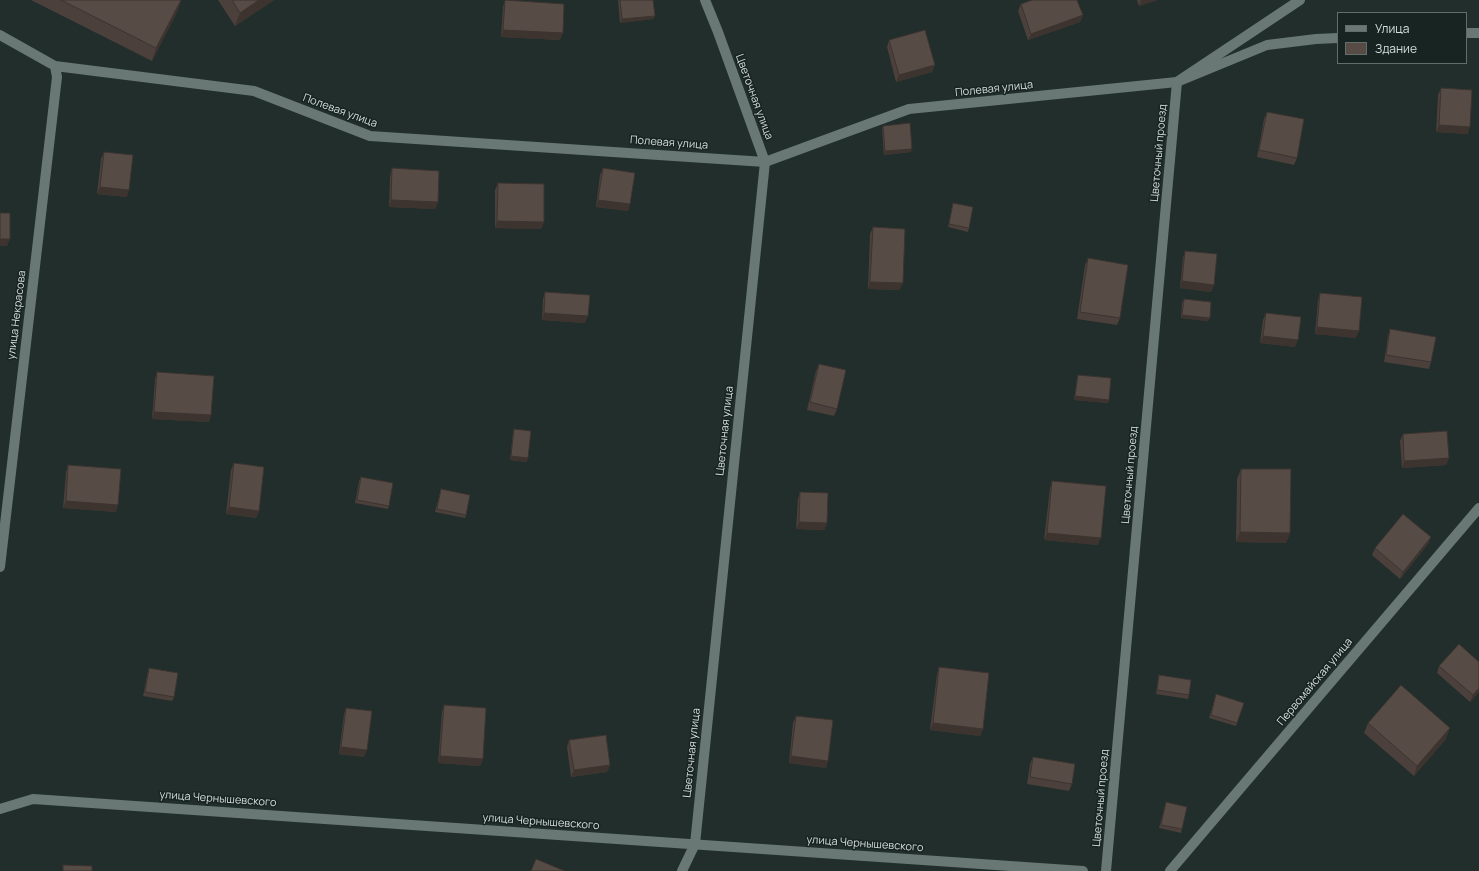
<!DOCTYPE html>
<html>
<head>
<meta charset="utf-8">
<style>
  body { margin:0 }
  #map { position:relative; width:1479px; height:871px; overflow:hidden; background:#212e2b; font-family:Manrope,sans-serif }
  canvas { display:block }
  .legend { position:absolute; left:1337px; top:12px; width:130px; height:52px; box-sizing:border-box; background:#172421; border:1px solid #636e6c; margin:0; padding:5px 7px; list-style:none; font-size:12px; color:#d5dedc }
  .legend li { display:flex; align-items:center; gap:8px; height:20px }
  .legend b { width:20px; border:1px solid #636e6c }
</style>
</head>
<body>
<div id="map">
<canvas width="1479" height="871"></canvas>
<ul class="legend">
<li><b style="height:5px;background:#697874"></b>Улица</li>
<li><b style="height:11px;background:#574b45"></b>Здание</li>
</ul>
</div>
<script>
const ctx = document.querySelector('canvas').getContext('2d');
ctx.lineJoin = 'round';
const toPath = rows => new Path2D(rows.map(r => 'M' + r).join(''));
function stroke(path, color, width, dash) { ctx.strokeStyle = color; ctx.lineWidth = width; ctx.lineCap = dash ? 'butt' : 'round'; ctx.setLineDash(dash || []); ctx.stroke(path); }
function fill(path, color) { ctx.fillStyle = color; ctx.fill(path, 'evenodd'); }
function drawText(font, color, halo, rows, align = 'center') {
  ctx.font = font + ' Manrope,sans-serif'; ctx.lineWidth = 3; ctx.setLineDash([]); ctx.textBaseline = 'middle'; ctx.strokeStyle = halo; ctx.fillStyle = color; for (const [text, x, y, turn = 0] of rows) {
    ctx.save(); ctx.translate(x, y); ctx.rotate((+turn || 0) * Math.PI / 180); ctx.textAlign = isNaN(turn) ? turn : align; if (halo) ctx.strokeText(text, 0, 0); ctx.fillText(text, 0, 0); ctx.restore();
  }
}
const service = toPath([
  [1106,871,1177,82,1300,0]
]);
const minor = toPath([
  [1466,33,1479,33],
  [0,35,55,66,254,91,370,136,765,162,909,109,1177,82,1267,45,1316,39,1338,38],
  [0,567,57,77,55,66],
  [0,809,33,799,1083,871],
  [682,871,695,844,765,162,718,32,705,0],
  [1170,871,1479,508]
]);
const wall = toPath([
  [31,0,181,0,177,12,152,61],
  [218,0,274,0,235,26],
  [505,0,560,40,501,37,503,7],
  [618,0,653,0,655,16,653,19,620,23],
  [1137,0,1157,0,1139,6],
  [1021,4,1083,15,1080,22,1028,40,1018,11],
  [889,40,935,65,932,72,896,82,887,47],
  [1441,88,1468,134,1436,132,1438,95],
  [1267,112,1297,158,1294,165,1257,157,1264,119],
  [883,126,911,152,884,155,882,129],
  [104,152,127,197,97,194,101,159],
  [392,168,438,202,435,209,389,207,390,176],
  [603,168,630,204,628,211,596,207,600,175],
  [498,183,544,222,541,229,495,228,495,190],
  [953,203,969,228,968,232,948,227],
  [873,227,900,290,868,289,870,234],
  [1185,251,1214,285,1211,292,1180,288,1183,258],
  [1088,258,1120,318,1117,325,1077,319,1085,265],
  [545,292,585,323,542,320,543,299],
  [1320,293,1356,338,1315,334,1318,300],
  [1184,299,1210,318,1208,321,1181,318,1182,303],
  [1266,313,1295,347,1260,343,1263,320],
  [1390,329,1431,362,1429,369,1384,362,1388,336],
  [819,364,837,409,834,416,807,410,816,371],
  [157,372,211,415,209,422,152,419,155,379],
  [1078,375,1109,400,1108,403,1074,400,1077,378],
  [514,429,527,462,510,460,513,432],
  [1403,434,1449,458,1446,465,1402,468,1400,441],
  [234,463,259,511,256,518,226,514,231,470],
  [68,465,116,512,63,508,66,472],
  [1241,469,1290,533,1286,543,1236,542,1237,479],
  [361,477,389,506,388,509,355,503,359,481],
  [1052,481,1098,545,1044,540,1050,488],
  [441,489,466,515,465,518,435,512],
  [800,492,827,523,824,530,796,529,798,499],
  [1431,537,1428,544,1400,579,1372,555,1375,548],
  [1479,662,1479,692,1470,702,1437,673,1439,666],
  [939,667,983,729,980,736,930,730,937,674],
  [149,668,174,697,172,701,143,696,148,671],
  [1159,675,1189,695,1188,699,1156,694,1158,679],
  [1215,698,1244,703,1236,726,1209,718],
  [444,705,483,759,480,766,438,763,442,712],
  [346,708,364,757,339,754,344,714],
  [796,716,828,761,826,768,789,763,793,723],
  [1368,723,1446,739,1414,776,1364,733],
  [569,740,610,765,607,772,571,777,567,747],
  [1033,757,1072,784,1069,791,1027,784,1030,764],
  [1166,802,1182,829,1181,833,1159,828]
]);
const shadedWall = toPath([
  [181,0,177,12,152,61,156,48],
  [259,0,274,0,235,26,240,13],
  [1141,0,1157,0,1139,6],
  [1083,15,1080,22,1028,40,1031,34],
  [655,16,653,19,620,23,622,19],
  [503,30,563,33,560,40,501,37],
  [935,65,932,72,896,82,899,75],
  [1439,125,1470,127,1468,134,1436,132],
  [912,149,911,152,884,155,885,151],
  [100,187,129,190,127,197,97,194],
  [391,200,438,202,435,209,389,207],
  [598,200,630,204,628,211,596,207],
  [497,221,544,222,541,229,495,228],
  [0,239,10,239,7,246,0,246],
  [1182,281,1214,285,1211,292,1180,288],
  [870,282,903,283,900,290,868,289],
  [544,313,588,316,585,323,542,320],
  [1182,315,1210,318,1208,321,1181,318],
  [1317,327,1359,331,1356,338,1315,334],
  [1263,336,1298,340,1295,347,1260,343],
  [1075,396,1109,400,1108,403,1074,400],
  [154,412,211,415,209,422,152,419],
  [511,456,528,458,527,462,510,460],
  [1449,458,1446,465,1402,468,1404,461],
  [66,501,118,505,116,512,63,508],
  [229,507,259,511,256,518,226,514],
  [799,522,827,523,824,530,796,529],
  [1240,532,1290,533,1286,543,1236,542],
  [1047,533,1101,538,1098,545,1044,540],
  [1431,537,1428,544,1400,579,1403,572],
  [1479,688,1479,692,1470,702,1473,695],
  [933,723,983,729,980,736,930,730],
  [1450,728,1446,739,1414,776,1417,766],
  [341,747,367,750,364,757,339,754],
  [440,756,483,759,480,766,438,763],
  [791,756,828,761,826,768,789,763],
  [610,765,607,772,571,777,574,770]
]);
const building = toPath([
  [61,0,181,0,156,48,61,0],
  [232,0,259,0,240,13,232,0],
  [505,0,564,4,563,33,503,30,505,0],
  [620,0,653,0,655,16,622,19,620,0],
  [1032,0,1077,0,1083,15,1031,34,1021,4,1032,0],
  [925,30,935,65,899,75,889,40,925,30],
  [1441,88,1472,90,1470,127,1439,125,1441,88],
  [1267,112,1304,119,1297,158,1259,150,1267,112],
  [910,123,912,149,885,151,883,126,910,123],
  [104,152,133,155,129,190,100,187,104,152],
  [392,168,439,171,438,202,391,200,392,168],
  [603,168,635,173,630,204,598,200,603,168],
  [498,183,544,184,544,222,497,221,498,183],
  [953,203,973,207,969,228,949,224,953,203],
  [0,213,10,213,10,239,0,239,0,213],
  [873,227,905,229,903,283,870,282,873,227],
  [1185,251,1217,254,1214,285,1182,281,1185,251],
  [1088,258,1128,265,1120,318,1080,312,1088,258],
  [545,292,590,295,588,316,544,313,545,292],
  [1320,293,1362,297,1359,331,1317,327,1320,293],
  [1184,299,1211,302,1210,318,1182,315,1184,299],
  [1266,313,1301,317,1298,340,1263,336,1266,313],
  [1390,329,1436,337,1431,362,1386,355,1390,329],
  [819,364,846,370,837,409,810,402,819,364],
  [157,372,214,376,211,415,154,412,157,372],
  [1078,375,1111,378,1109,400,1075,396,1078,375],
  [514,429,531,431,528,458,511,456,514,429],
  [1447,431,1449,458,1404,461,1403,434,1447,431],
  [234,463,264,467,259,511,229,507,234,463],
  [68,465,121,469,118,505,66,501,68,465],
  [1241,469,1291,469,1290,533,1240,532,1241,469],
  [361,477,393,483,389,506,357,500,361,477],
  [1052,481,1106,486,1101,538,1047,533,1052,481],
  [441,489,470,495,466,515,437,509,441,489],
  [800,492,828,493,827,523,799,522,800,492],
  [1403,514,1431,537,1403,572,1375,548,1403,514],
  [1459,644,1479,662,1479,688,1473,695,1439,666,1459,644],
  [939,667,989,673,983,729,933,723,939,667],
  [149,668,178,673,174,697,145,692,149,668],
  [1159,675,1191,680,1189,695,1157,690,1159,675],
  [1401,685,1450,728,1417,766,1368,723,1401,685],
  [1216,694,1244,703,1237,723,1211,715,1216,694],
  [444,705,486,708,483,759,440,756,444,705],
  [346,708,372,711,367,750,341,747,346,708],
  [796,716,833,720,828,761,791,756,796,716],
  [606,735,610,765,574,770,569,740,606,735],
  [1033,757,1075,764,1072,784,1030,777,1033,757],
  [1166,802,1187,807,1182,829,1161,825,1166,802],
  [536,859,565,871,531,871,536,859],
  [63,865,92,866,92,871,63,871,63,865]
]);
const streetNames = [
  ["Полевая улица",994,89,-6],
  ["Цветочная улица",754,97,70],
  ["Полевая улица",340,111,20],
  ["Полевая улица",669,143,4],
  ["Цветочный проезд",1159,153,-85],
  ["улица Некрасова",17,315,-83],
  ["Цветочная улица",725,431,-84],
  ["Цветочный проезд",1130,475,-85],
  ["Первомайская улица",1315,682,-50],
  ["Цветочная улица",692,753,-84],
  ["Цветочный проезд",1101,798,-85],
  ["улица Чернышевского",218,799,4],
  ["улица Чернышевского",541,822,4],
  ["улица Чернышевского",865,844,4]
];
stroke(service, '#697874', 10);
stroke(minor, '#697874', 10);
fill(wall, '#4b403b');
fill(shadedWall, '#3d3430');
fill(building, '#574b45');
stroke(building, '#3d3430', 1);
drawText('11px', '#d5dedc', '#172421', streetNames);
</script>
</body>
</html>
